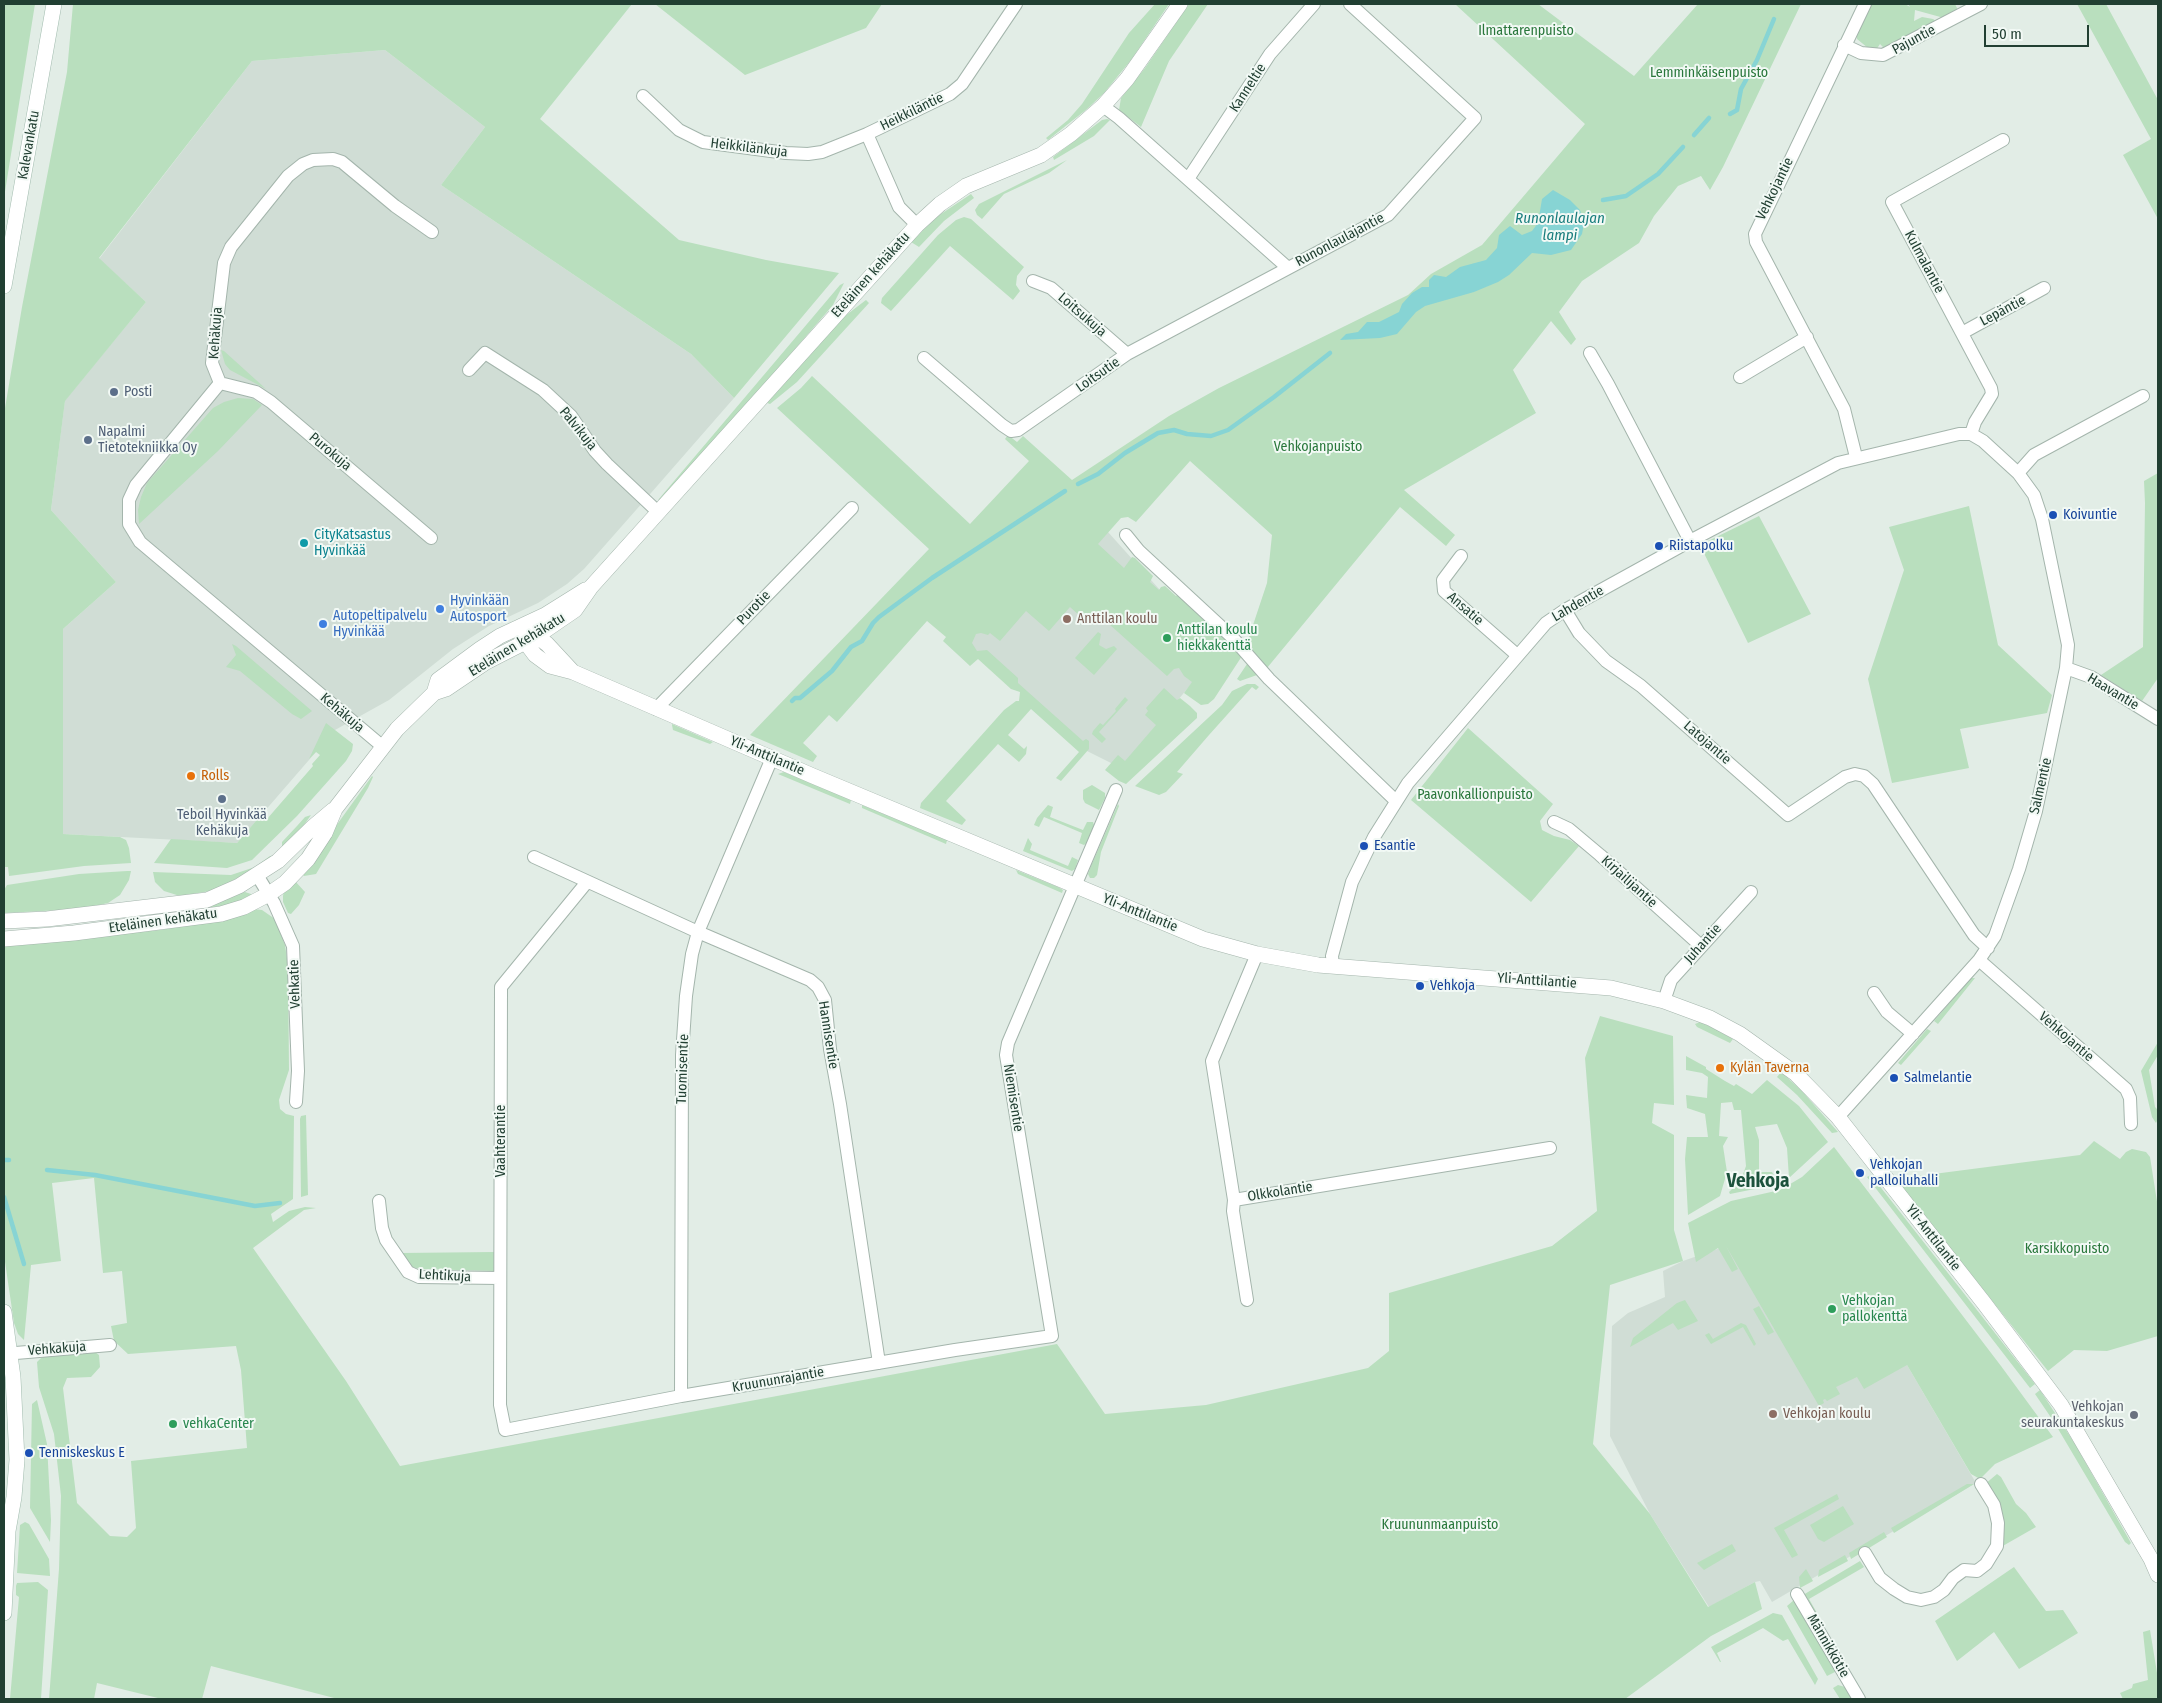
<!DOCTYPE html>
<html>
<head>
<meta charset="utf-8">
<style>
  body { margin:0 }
  #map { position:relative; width:2162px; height:1703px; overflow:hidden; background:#e2ede6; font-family:"Fira Sans Condensed",sans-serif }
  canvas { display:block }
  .frame { position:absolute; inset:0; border:5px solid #213f32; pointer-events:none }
  .scale { position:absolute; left:1984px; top:25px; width:105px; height:22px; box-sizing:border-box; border:2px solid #213f32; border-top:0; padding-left:6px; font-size:15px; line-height:18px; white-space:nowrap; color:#213f32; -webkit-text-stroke:4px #f2f9f5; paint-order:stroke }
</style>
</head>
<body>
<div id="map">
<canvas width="2162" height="1703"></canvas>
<div class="frame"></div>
<div class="scale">50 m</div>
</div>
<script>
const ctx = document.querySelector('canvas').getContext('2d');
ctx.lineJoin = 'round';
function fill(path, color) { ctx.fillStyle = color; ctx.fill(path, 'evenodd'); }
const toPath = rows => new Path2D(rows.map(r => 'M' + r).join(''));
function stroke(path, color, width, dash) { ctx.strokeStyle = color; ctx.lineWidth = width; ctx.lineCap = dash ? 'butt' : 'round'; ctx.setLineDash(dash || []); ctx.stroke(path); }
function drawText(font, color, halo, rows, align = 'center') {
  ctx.font = font + ' "Fira Sans Condensed",sans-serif'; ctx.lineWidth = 4; ctx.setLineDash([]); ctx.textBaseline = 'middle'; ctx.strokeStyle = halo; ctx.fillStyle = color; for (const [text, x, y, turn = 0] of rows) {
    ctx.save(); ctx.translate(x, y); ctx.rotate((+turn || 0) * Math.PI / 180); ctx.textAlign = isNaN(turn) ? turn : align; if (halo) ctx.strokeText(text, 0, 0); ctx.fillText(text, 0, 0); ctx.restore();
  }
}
const built = toPath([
  [385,50,485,127,441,185,691,354,734,398,651,493,584,569,567,584,538,603,489,626,453,649,389,700,335,730,237,843,63,834,63,629,116,582,51,510,65,400,146,302,99,259,252,61],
  [1077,503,1108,532,1160,590,1193,682,1119,770,1111,763,1087,751,960,637],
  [1726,1246,1907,1365,1976,1483,1772,1602,1760,1581,1755,1582,1709,1607,1650,1514,1610,1436,1612,1326,1628,1313,1665,1297,1663,1271,1683,1261]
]);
const green = toPath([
  [4,4,35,4,4,198],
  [73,4,632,4,540,119,679,240,766,260,839,273,734,398,691,354,441,185,485,127,385,50,252,61,99,258,146,302,65,401,51,510,116,582,63,629,63,834,120,837,126,840,129,848,131,863,84,866,9,876,8,867,4,867,4,414,22,307,67,72],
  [655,4,882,4,866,28,745,75],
  [1155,4,1169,4,1131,60,1104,93,1087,109,1048,140,1046,138,1068,120,1082,104,1129,33],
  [1189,4,1208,4,1169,61,1141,127,1119,110,1121,98,1145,68],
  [1455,4,1538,4,1634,76,1698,4,1801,4,1723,167,1710,190,1701,176,1678,186,1654,216,1639,243,1582,281,1559,312,1576,339,1571,345,1551,321,1513,370,1536,413,1404,490,1455,535,1446,546,1400,507,1267,668,1246,646,1267,583,1272,535,1190,461,1136,522,1128,517,1121,518,1098,544,1124,568,1132,557,1135,558,1153,576,1150,582,1159,590,1161,587,1165,586,1176,596,1180,593,1242,656,1214,699,1208,704,1201,705,1184,693,1192,682,1184,676,1179,668,1174,669,1167,676,1099,615,1090,625,1070,607,1049,631,1026,611,1000,641,990,633,988,635,981,633,976,634,972,643,977,651,987,650,1018,678,1018,683,1083,741,1086,739,1089,741,1089,749,1061,781,1056,778,1079,752,1031,709,1008,735,1024,749,1027,746,1026,754,1019,762,998,744,946,801,966,820,962,825,920,808,921,803,1004,710,1016,701,1019,701,1020,692,1011,689,978,659,970,666,943,641,946,637,927,621,837,722,829,715,803,743,817,756,813,762,750,735,929,549,777,408,801,388,812,376,970,524,1029,461,1005,439,1008,435,1017,442,1023,436,1072,480,1169,416,1219,388,1408,295,1431,274,1482,245,1585,124],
  [1871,4,1905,4,1910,7,1908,4,1955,4,1958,10,1944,18,1915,10,1914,21,1922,17,1933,19,1936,21,1881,50,1883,47,1880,44,1876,50,1868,48,1857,39,1857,33],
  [2077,4,2106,4,2158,100,2158,219,2123,155,2151,139],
  [1107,119,1110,120,1094,136,1054,160,1053,157,1102,120],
  [1067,160,1049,173,1004,194,982,219,977,215,975,210,979,204],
  [971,194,974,198,944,221,919,247,911,242,938,216],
  [964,217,971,219,1024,267,1017,276,1016,285,1020,291,1013,300,950,246,891,311,881,303,882,298,938,235,956,220],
  [844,283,833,305,730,424,661,499,658,500,840,285],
  [866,300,869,303,797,382,770,404,767,403,841,319],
  [221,350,224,351,266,389,230,370,225,364],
  [238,398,253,399,262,405,218,451,139,524,138,510,141,497,147,483,213,408,224,402],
  [2158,473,2158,678,2142,701,2101,675,2143,647,2145,503,2144,481],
  [1969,506,1998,645,2052,695,2047,713,1960,729,1969,768,1892,783,1868,679,1904,570,1889,527],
  [1759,516,1811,614,1748,643,1700,545],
  [1098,632,1101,634,1099,645,1106,649,1114,646,1117,649,1094,675,1075,658],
  [232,644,236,646,312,711,301,719,292,714,240,671,226,667,236,655],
  [1247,664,1257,675,1240,681,1237,679],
  [1247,684,1255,684,1259,687,1256,690,1252,687,1209,735,1177,772,1183,774,1166,792,1159,795,1135,786,1222,705,1232,691],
  [1164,688,1177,700,1180,698,1190,706,1197,713,1197,718,1126,784,1119,781,1105,770,1118,755,1125,761,1156,725,1145,715,1148,711,1146,708],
  [1125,697,1128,700,1099,732,1106,739,1102,743,1092,734,1093,731,1100,723,1103,725,1116,711,1115,709],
  [326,723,353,744,352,751,346,761,297,816,252,860,227,868,154,863,171,839,237,843,261,815,267,819,313,766,312,764,320,755,316,752,309,759],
  [672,725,672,724,713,742,710,744,673,730],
  [1468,728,1553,804,1540,821,1542,830,1554,836,1570,840,1579,846,1531,902,1411,800],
  [784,772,851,800,850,804,778,774],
  [372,776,373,777,368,788,316,874,304,876,302,873],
  [1092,785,1105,793,1105,798,1099,810,1085,803,1083,799,1083,790],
  [1118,804,1119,806,1101,852,1097,875,1094,878,1090,878,1088,874,1091,866],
  [862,805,947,840,946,844,862,808],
  [1048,805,1053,807,1050,817,1083,830,1087,822,1093,822,1094,825,1087,843,1084,845,1079,843,1082,833,1044,817,1039,827,1034,825,1037,818],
  [311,815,295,838,282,847,282,842,297,826,305,817],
  [1028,838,1032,844,1030,850,1068,866,1072,857,1078,860,1075,869,1072,871,1023,851],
  [270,856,274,857,216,890,180,896,164,891,155,882,153,872,231,875,255,867],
  [1016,870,1058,887,1063,890,1062,893,1018,874],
  [127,871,131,871,129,880,120,895,108,903,81,909,4,913,4,890,7,885,79,874],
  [295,881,305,892,299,905,291,914,288,913,283,902,283,896,284,891],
  [245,892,254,895,231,905,162,914,158,911],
  [253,909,262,910,275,919,285,945,288,966,289,1070,279,1100,280,1109,286,1114,294,1116,293,1199,271,1214,273,1222,289,1211,305,1207,316,1208,304,1210,253,1248,346,1381,400,1466,1057,1344,1105,1414,1206,1405,1368,1368,1389,1351,1389,1293,1552,1246,1597,1211,1585,1058,1600,1016,1673,1036,1674,1105,1654,1103,1652,1123,1674,1135,1674,1230,1683,1261,1610,1285,1593,1444,1650,1514,1708,1607,1755,1582,1762,1609,1711,1636,1625,1699,338,1699,211,1666,202,1699,162,1699,97,1683,94,1699,49,1699,59,1569,61,1496,54,1434,39,1387,37,1362,42,1357,95,1352,99,1355,100,1367,91,1377,67,1378,63,1388,77,1503,110,1536,127,1537,136,1528,131,1461,247,1448,241,1370,236,1346,128,1354,114,1341,111,1326,127,1323,122,1271,103,1273,94,1178,52,1183,61,1261,31,1265,24,1340,18,1334,14,1323,4,1255,4,946,160,930,211,922],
  [1971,978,1975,978,1938,1024,1934,1021],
  [1700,1022,1715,1029,1733,1039,1730,1043,1697,1027,1695,1024],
  [1927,1029,1931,1031,1901,1065,1898,1063],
  [2158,1042,2158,1055,2149,1070,2155,1107,2158,1110,2158,1119,2156,1123,2152,1117,2141,1071],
  [1686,1056,1706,1067,1706,1069,1725,1081,1734,1086,1736,1084,1752,1094,1767,1080,1799,1106,1828,1142,1789,1178,1787,1148,1777,1124,1755,1127,1759,1140,1759,1172,1772,1172,1779,1184,1730,1194,1729,1192,1741,1180,1746,1166,1741,1110,1734,1110,1732,1102,1721,1103,1719,1136,1728,1137,1723,1146,1727,1172,1720,1196,1688,1215,1685,1159,1687,1137,1708,1137,1705,1114,1687,1108,1686,1095,1707,1098,1708,1077,1702,1073,1686,1070],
  [1781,1072,1801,1090,1838,1132,1832,1133,1797,1095,1777,1077],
  [306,1115,308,1195,301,1197,300,1119,301,1116],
  [2094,1141,2120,1159,2126,1152,2132,1149,2146,1152,2150,1157,2158,1208,2158,1336,2107,1351,2074,1350,2048,1371,1895,1179,2080,1155],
  [1834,1147,2001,1366,2053,1437,1995,1464,1980,1479,1971,1474,1907,1365,1864,1389,1857,1377,1836,1387,1840,1394,1827,1401,1825,1399,1823,1400,1824,1403,1819,1406,1726,1246,1738,1269,1732,1272,1718,1248,1696,1262,1688,1223,1731,1201,1780,1190,1802,1177],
  [1871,1175,2035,1384,2030,1388,1867,1177],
  [494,1252,494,1271,420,1269,412,1267,400,1253],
  [1685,1300,1698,1321,1678,1330,1673,1323,1630,1347,1633,1338,1677,1303],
  [1759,1306,1774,1332,1768,1335,1753,1309],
  [1741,1323,1746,1325,1756,1344,1754,1346,1743,1327,1711,1344,1705,1335,1709,1333,1713,1339],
  [2040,1390,2075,1444,2131,1543,2129,1545,2125,1542,2054,1422,2035,1394],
  [37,1400,47,1444,51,1520,50,1542,30,1508,32,1404],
  [1997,1474,2001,1477,2016,1504,2026,1513,2036,1527,2001,1547,1985,1484],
  [1967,1484,1974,1484,1894,1533,1891,1528],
  [1837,1494,1839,1499,1784,1530,1798,1555,1792,1558,1774,1528],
  [1843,1506,1854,1524,1824,1542,1818,1539,1810,1525],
  [25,1522,29,1524,49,1559,50,1576,17,1573,20,1525],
  [1884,1532,1887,1537,1851,1559,1849,1553],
  [1732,1544,1736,1551,1704,1570,1697,1563],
  [1845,1555,1848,1561,1818,1577,1819,1570],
  [1860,1561,1864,1567,1809,1599,1817,1613,1814,1613,1803,1595],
  [2014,1567,2046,1611,2063,1610,2078,1633,2019,1669,1994,1632,1957,1661,1935,1621],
  [1806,1569,1813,1581,1800,1588,1799,1577],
  [38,1582,48,1590,41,1699,10,1699,19,1597,16,1595,16,1586,17,1583],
  [1794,1600,1837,1671,1827,1676,1787,1606],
  [1773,1613,1782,1615,1818,1679,1815,1685,1788,1639,1783,1641,1763,1628,1717,1653,1721,1662,1720,1662,1711,1647],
  [2150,1630,2158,1679,2158,1699,2123,1699,2120,1693,2132,1688,2133,1684,2148,1680,2143,1632],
  [1838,1685,1845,1687,1852,1699,1840,1699,1833,1688]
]);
const water = toPath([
  [1553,190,1570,200,1580,210,1584,223,1582,234,1571,250,1551,255,1532,253,1509,275,1498,282,1474,292,1425,306,1416,312,1397,334,1380,338,1340,340,1346,334,1358,332,1367,322,1379,322,1399,312,1402,304,1412,293,1422,287,1429,287,1429,280,1434,275,1446,277,1460,267,1486,260,1497,248,1499,235,1510,226,1522,235,1532,231,1538,223,1542,199]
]);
const stream = toPath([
  [1730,114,1737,110,1741,89,1757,60,1774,19],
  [1694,135,1709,118],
  [1603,200,1626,196,1658,174,1683,147],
  [1078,484,1098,474,1125,453,1158,433,1174,430,1187,434,1211,436,1228,430,1274,397,1330,353],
  [792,701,795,698,800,698,832,671,851,647,862,641,873,623,879,617,932,578,1065,491],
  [4,1160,9,1160],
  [47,1170,95,1175,255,1206,280,1203],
  [4,1197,24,1264]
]);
const minor = toPath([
  [1844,45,1861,53,1883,55,1981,4],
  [643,96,679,130,703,142,786,153,808,154,822,152,867,134,950,94,962,84,1016,4],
  [1103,106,1119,118,1288,268],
  [867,134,899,207,917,225],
  [1188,179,1270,54,1314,4],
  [1033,281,1051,288,1127,354],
  [1962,333,2044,288],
  [1590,353,1608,384,1690,541],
  [924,358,1002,425,1011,431,1018,430,1127,354,1388,215,1475,118,1350,4],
  [469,370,485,353,543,390,571,416,595,451,607,464,658,512],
  [1740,377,1807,337],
  [220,383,256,392,271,402,431,538],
  [1971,434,1975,422,1992,394,1991,388,1892,202,2003,140],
  [1856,457,1844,409,1756,242,1755,234,1865,4],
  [2018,473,2034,455,2143,396],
  [1126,535,1139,551,1232,637,1269,679,1396,801],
  [1461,556,1443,580,1444,591,1517,655],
  [1565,610,1579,633,1606,661,1641,686,1788,815,1845,777,1855,774,1864,776,1873,784,1974,935,1988,948],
  [2066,668,2091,677,2158,719],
  [656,709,852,508],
  [382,746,140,542,129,524,129,500,136,485,220,383,212,363,224,263,231,247,288,176,303,164,313,160,333,159,342,162,395,206,432,232],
  [1554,822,1569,829,1600,855,1701,946],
  [534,857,698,932,810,980,818,987,825,1000,830,1049,840,1104,879,1363],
  [257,875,274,903,293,946,298,1071,296,1102],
  [587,882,501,987,500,1405,505,1430,681,1396,955,1350,1052,1336,1006,1055,1008,1043,1116,790],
  [1257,954,1212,1061,1234,1200,1550,1148],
  [1979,960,2126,1089,2130,1098,2131,1124],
  [1333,966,1332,956,1352,882,1374,837,1408,783,1546,623,1565,610,1690,541,1838,463,1959,434,1971,434,1983,441,2018,473,2034,495,2042,519,2068,645,2066,668,2036,811,2019,869,1995,936,1979,960,1838,1117],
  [1874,993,1887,1012,1913,1034],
  [1664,1001,1671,980,1751,892],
  [1234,1200,1233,1211,1247,1300],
  [379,1201,382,1228,386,1240,408,1272,419,1277,500,1278],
  [4,1354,110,1345],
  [681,1396,682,1055,686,996,692,954,698,932,772,758],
  [1865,1553,1880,1578,1894,1589,1907,1597,1921,1600,1934,1597,1944,1590,1953,1578,1964,1570,1977,1571,1986,1564,1997,1546,1998,1523,1994,1505,1981,1484],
  [1797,1594,1859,1699]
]);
const tertiary = toPath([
  [523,627,526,643,535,655,550,666,573,672,813,776,1203,939,1257,954,1318,965,1611,988,1664,1001,1710,1018,1740,1034,1796,1074,1838,1117,1984,1303,2061,1405,2151,1559,2158,1575],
  [531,632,547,644,573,672],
  [434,693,438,680,480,649,500,636,545,615,585,590],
  [4,921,47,919,207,900,239,886,278,861,314,826,333,810],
  [4,939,74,933,221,914,244,907,269,894,285,883,308,859,325,833,335,809,397,729,434,693,446,689,486,662,537,636,575,610,591,587,917,225,940,204,966,186,1041,155,1071,134,1103,106,1127,79,1180,4]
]);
const secondary = toPath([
  [4,286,54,4],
  [4,1312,13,1377,17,1460,14,1497,8,1531,4,1613]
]);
const markers = [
  [114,392,5,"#5c6f8a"],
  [88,440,5,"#5c6f8a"],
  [2053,515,5,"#1a4fb4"],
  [304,543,5,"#0f9aa8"],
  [1659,546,5,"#1a4fb4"],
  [440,609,5,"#3f7fe0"],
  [1067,619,5,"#8d6e63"],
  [323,624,5,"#3f7fe0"],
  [1167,638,5,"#2e9e5b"],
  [191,776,5,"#e8710a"],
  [222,799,5,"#5c6f8a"],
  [1364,846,5,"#1a4fb4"],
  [1420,986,5,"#1a4fb4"],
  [1720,1068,5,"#e8710a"],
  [1894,1078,5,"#1a4fb4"],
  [1860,1173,5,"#1a4fb4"],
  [1832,1309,5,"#2e9e5b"],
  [1773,1414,5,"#8d6e63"],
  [2134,1415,5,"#6b7280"],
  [173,1424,5,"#2e9e5b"],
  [29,1453,5,"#1a4fb4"]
];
const parkNames = [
  ["Ilmattarenpuisto",1526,31],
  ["Lemminkäisenpuisto",1709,73],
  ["Vehkojanpuisto",1318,447],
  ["Paavonkallionpuisto",1475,795],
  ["Karsikkopuisto",2067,1249],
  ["Kruununmaanpuisto",1440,1525]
];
const streetNames = [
  ["Pajuntie",1914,40,-28],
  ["Kanneltie",1248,88,-57],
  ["Heikkiläntie",912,112,-26],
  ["Kalevankatu",29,145,-80],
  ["Heikkilänkuja",749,148,7],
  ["Vehkojantie",1775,189,-64],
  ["Runonlaulajantie",1340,240,-28],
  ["Kulmalantie",1924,262,62],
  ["Eteläinen kehäkatu",871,275,-48],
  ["Lepäntie",2003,311,-28],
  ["Loitsukuja",1082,315,41],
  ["Kehäkuja",216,333,-86],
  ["Loitsutie",1098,375,-35],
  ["Palvikuja",578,429,51],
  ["Purokuja",330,452,40],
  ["Lahdentie",1578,604,-30],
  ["Purotie",754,608,-46],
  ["Ansatie",1465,609,41],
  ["Eteläinen kehäkatu",517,645,-31],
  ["Haavantie",2113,692,31],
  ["Kehäkuja",342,713,40],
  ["Latojantie",1707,743,41],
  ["Yli-Anttilantie",767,756,23],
  ["Salmentie",2041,786,-77],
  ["Kirjailijantie",1629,882,42],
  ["Yli-Anttilantie",1140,913,22],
  ["Eteläinen kehäkatu",163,921,-8],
  ["Juhantie",1703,944,-48],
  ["Yli-Anttilantie",1537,981,4],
  ["Vehkatie",295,984,-92],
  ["Hannisentie",828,1035,81],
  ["Vehkojantie",2066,1037,41],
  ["Tuomisentie",683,1069,-88],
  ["Niemisentie",1013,1098,81],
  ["Vaahterantie",501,1141,-90],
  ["Olkkolantie",1280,1192,-9],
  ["Yli-Anttilantie",1933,1238,52],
  ["Lehtikuja",445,1276,3],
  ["Vehkakuja",57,1349,-4],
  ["Kruununrajantie",778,1380,-10],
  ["Männikkötie",1828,1646,60]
];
const serviceNames = [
  ["Posti",124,392],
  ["Napalmi",98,432],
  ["Tietotekniikka Oy",98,448],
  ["Teboil Hyvinkää",222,815,"center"],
  ["Kehäkuja",222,831,"center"]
];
const transitNames = [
  ["Koivuntie",2063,515],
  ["Riistapolku",1669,546],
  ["Esantie",1374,846],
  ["Vehkoja",1430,986],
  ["Salmelantie",1904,1078],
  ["Vehkojan",1870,1165],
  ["palloiluhalli",1870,1181],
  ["Tenniskeskus E",39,1453]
];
const cultureNames = [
  ["CityKatsastus",314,535],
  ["Hyvinkää",314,551]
];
const shopNames = [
  ["Hyvinkään",450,601],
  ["Autosport",450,617],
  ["Autopeltipalvelu",333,616],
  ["Hyvinkää",333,632]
];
const educationNames = [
  ["Anttilan koulu",1077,619],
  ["Vehkojan koulu",1783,1414]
];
const leisureNames = [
  ["Anttilan koulu",1177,630],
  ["hiekkakenttä",1177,646],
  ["Vehkojan",1842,1301],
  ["pallokenttä",1842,1317],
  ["vehkaCenter",183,1424]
];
const foodNames = [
  ["Rolls",201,776],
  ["Kylän Taverna",1730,1068]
];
const worshipNames = [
  ["Vehkojan",2124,1407],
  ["seurakuntakeskus",2124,1423]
];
const waterNames = [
  ["Runonlaulajan",1560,219],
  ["lampi",1560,236]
];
const districtNames = [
  ["Vehkoja",1758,1182]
];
fill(built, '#d0ddd5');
fill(green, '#b9dfbe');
fill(water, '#87d4d4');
stroke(stream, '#87d4d4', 4.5);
stroke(minor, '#a4b5ac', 14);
stroke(tertiary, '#a4b5ac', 16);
stroke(secondary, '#a2bcaf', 16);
stroke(minor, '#fff', 12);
stroke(tertiary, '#fff', 15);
stroke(secondary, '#fff', 15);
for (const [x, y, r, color] of markers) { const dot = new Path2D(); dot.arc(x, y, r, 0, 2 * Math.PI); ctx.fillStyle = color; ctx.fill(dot); stroke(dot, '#f2f9f5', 2); }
drawText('14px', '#29773b', '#f2f9f5', parkNames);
drawText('14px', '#213f32', '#f2f9f5', streetNames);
drawText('14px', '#4e5e75', '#f2f9f5', serviceNames, 'left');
drawText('14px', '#164399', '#f2f9f5', transitNames, 'left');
drawText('14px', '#0d838f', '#f2f9f5', cultureNames, 'left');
drawText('14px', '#366cbe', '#f2f9f5', shopNames, 'left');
drawText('14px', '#785e54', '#f2f9f5', educationNames, 'left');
drawText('14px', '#27864d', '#f2f9f5', leisureNames, 'left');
drawText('14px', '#c56008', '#f2f9f5', foodNames, 'left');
drawText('14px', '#5b616d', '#f2f9f5', worshipNames, 'right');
drawText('italic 15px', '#187d7d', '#f2f9f5', waterNames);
drawText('bold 19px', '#1c523c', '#f2f9f5', districtNames);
</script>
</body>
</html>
